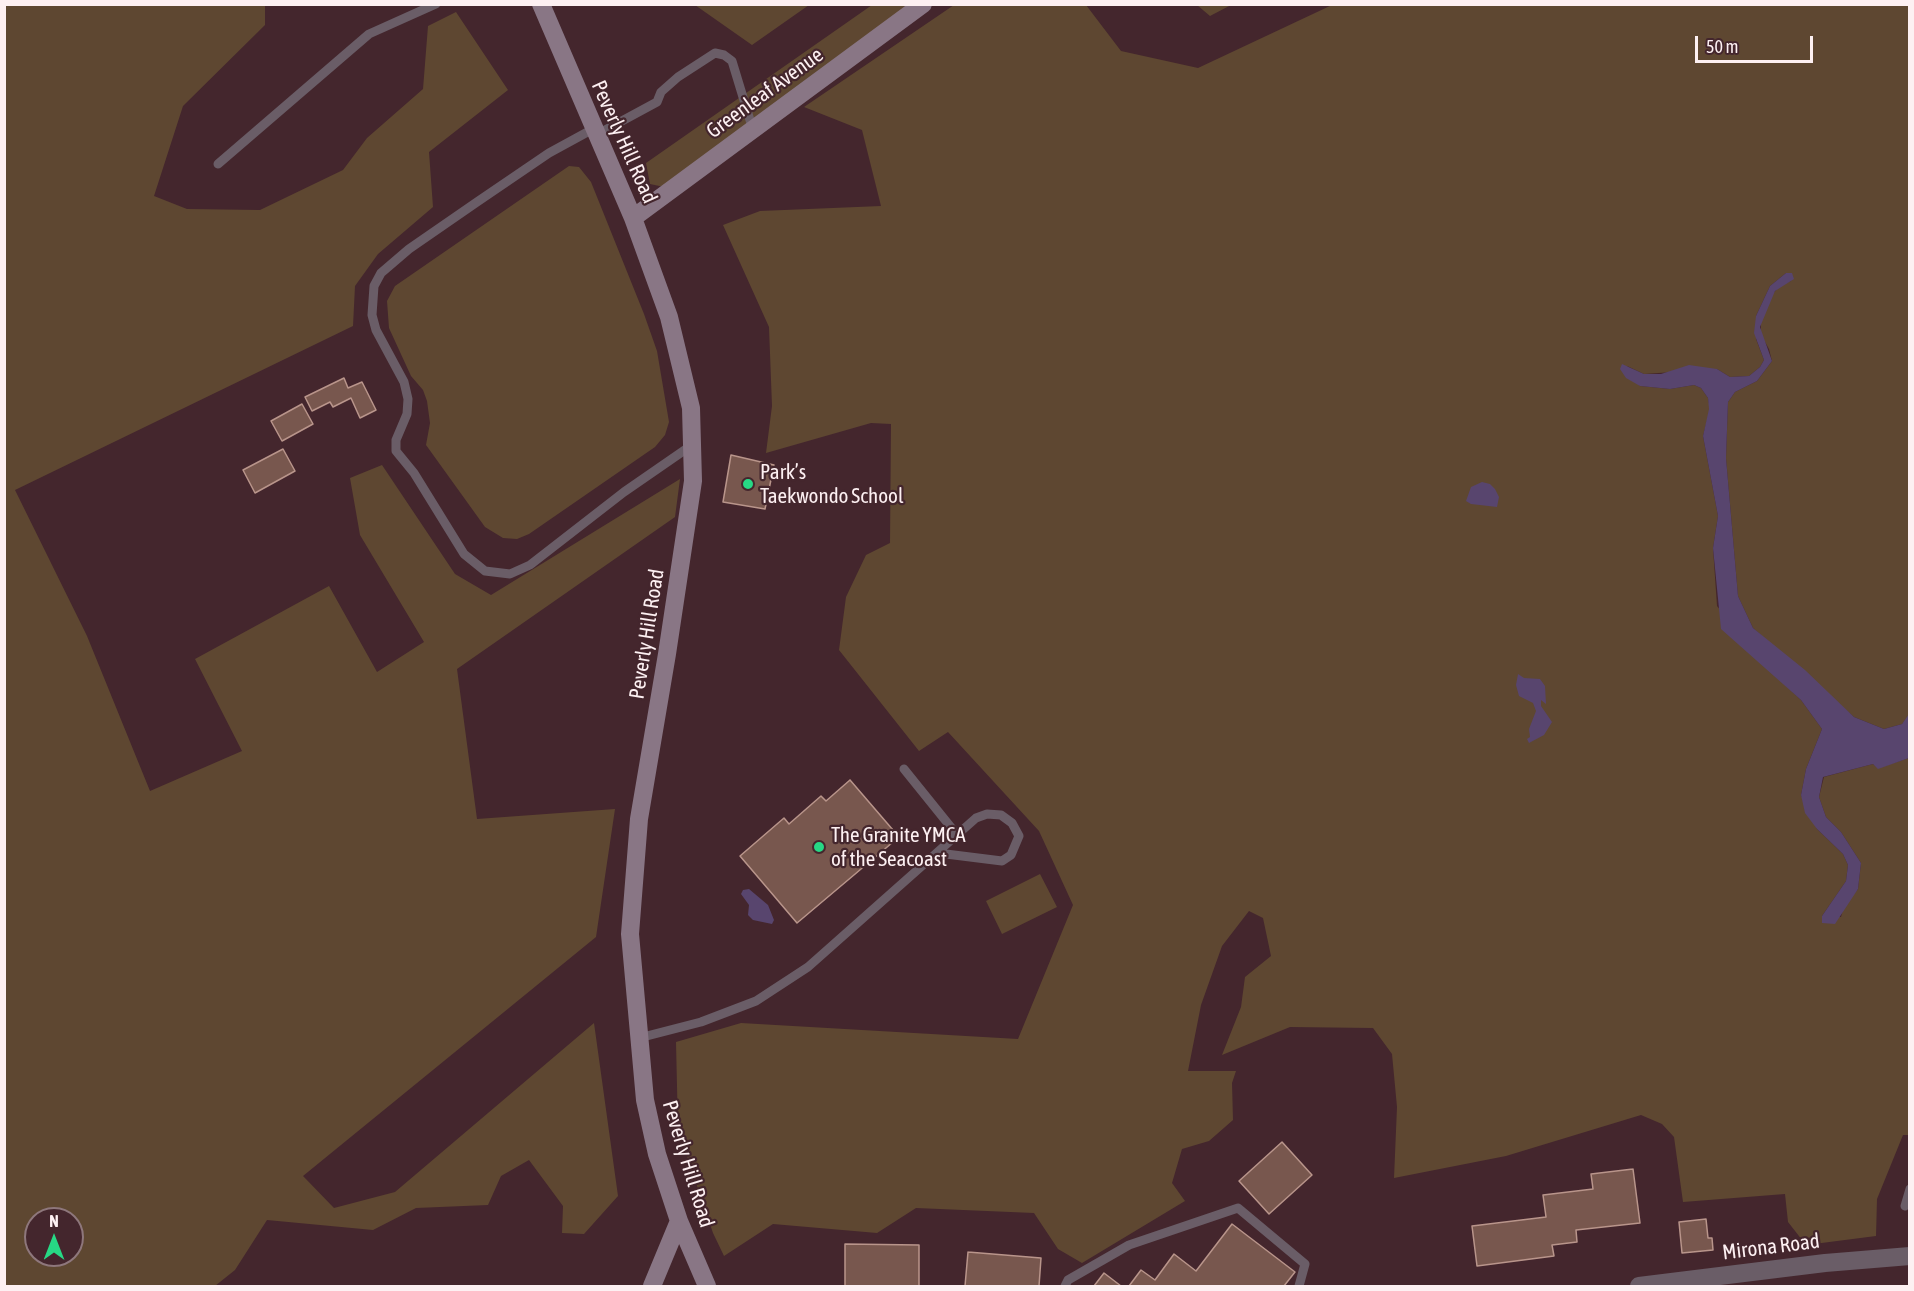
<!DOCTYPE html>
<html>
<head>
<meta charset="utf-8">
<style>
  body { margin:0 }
  #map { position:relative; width:1914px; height:1291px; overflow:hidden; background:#44262d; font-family:"Asap Condensed",sans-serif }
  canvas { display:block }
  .frame { position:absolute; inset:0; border:6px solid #fdf0f2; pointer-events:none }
  .north { position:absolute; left:24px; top:1207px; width:60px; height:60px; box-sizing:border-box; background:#44262d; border:2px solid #8e777c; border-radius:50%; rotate:0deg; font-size:16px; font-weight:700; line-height:24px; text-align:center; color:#fdf0f2 }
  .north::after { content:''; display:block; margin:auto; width:21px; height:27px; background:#27d885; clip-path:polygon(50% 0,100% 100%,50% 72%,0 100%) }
  .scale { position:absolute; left:1695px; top:36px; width:118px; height:27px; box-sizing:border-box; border:3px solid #fdf0f2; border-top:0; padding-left:8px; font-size:18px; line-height:21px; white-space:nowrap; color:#fdf0f2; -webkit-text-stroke:4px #44262d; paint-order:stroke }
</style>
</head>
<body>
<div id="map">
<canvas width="1914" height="1291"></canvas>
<div class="frame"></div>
<div class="north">N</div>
<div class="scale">50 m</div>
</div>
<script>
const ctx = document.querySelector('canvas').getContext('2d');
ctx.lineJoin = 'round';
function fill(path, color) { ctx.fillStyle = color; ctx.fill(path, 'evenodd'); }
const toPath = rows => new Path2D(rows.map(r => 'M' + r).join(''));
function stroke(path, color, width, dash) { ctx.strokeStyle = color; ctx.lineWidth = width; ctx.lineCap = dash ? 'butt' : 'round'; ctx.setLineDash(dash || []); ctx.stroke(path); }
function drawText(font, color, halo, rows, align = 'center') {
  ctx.font = font + ' "Asap Condensed",sans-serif'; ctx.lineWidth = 4.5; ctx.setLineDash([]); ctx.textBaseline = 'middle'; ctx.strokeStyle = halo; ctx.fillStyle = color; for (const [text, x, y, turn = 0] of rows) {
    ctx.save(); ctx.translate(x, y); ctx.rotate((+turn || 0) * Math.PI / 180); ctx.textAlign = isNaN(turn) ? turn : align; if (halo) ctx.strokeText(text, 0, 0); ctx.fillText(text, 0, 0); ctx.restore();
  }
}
const green = toPath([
  [5,4,265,5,265,25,183,106,154,196,187,209,260,210,343,170,367,138,423,89,428,26,456,12,508,90,429,152,433,207,378,254,355,286,353,326,15,490,87,636,150,791,242,751,195,659,329,586,377,672,424,642,360,535,350,478,382,465,455,574,491,595,680,479,675,517,457,669,477,819,615,809,596,937,303,1176,334,1208,395,1192,594,1023,618,1196,584,1234,562,1233,563,1206,529,1160,501,1176,488,1205,416,1208,373,1230,267,1220,235,1270,215,1286,5,1286],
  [36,1219,72,1219,72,1255,36,1255],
  [695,5,809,5,752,45],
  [872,5,909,5,664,187,650,184,646,163],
  [954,5,1086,5,1121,51,1198,68,1332,5,1909,5,1910,714,1902,724,1884,729,1854,717,1753,628,1738,596,1726,458,1728,402,1735,392,1757,381,1772,361,1769,349,1761,335,1761,322,1772,295,1780,285,1791,281,1792,274,1786,273,1770,286,1756,316,1756,339,1764,360,1760,367,1749,376,1730,377,1717,369,1644,374,1627,366,1640,386,1670,389,1694,385,1701,388,1708,398,1710,409,1703,436,1718,516,1713,548,1717,606,1768,669,1801,700,1822,729,1806,769,1801,795,1817,829,1843,854,1848,865,1846,881,1822,916,1841,917,1844,906,1858,889,1861,863,1841,832,1826,817,1819,797,1824,777,1873,764,1878,768,1909,758,1909,1135,1903,1135,1877,1199,1876,1236,1806,1245,1788,1222,1785,1194,1683,1202,1674,1137,1662,1124,1641,1115,1506,1156,1394,1178,1397,1107,1392,1054,1373,1028,1290,1027,1222,1055,1241,1007,1245,977,1271,956,1263,918,1249,911,1222,946,1201,1005,1188,1071,1236,1071,1232,1083,1233,1120,1209,1141,1182,1149,1172,1183,1185,1201,1082,1263,1058,1249,1034,1213,916,1208,877,1233,773,1224,724,1256,713,1233,678,1130,676,1042,741,1023,1018,1039,1073,905,1039,831,948,732,919,751,839,650,846,597,866,555,890,543,891,424,871,423,766,453,772,406,769,327,723,225,760,211,881,206,862,130,804,107],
  [1197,5,1231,5,1210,16],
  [569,166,579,167,591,182,644,314,657,351,669,422,665,435,655,447,529,534,517,539,503,538,485,527,426,445,430,423,427,401,423,390,411,376,389,328,387,301,395,286],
  [1040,874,1057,907,1002,934,986,901]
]);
const water = toPath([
  [1786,273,1792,273,1794,279,1775,291,1760,327,1772,361,1757,381,1735,392,1728,402,1726,458,1738,596,1753,628,1805,670,1854,717,1884,729,1902,724,1909,714,1909,758,1878,769,1873,764,1823,777,1819,797,1826,817,1841,832,1861,863,1858,889,1835,924,1822,923,1822,916,1846,881,1848,865,1843,854,1817,829,1805,813,1801,795,1806,769,1822,729,1801,700,1721,629,1713,548,1718,516,1703,436,1709,409,1708,398,1701,388,1694,385,1670,389,1640,386,1626,378,1620,369,1622,364,1644,374,1661,374,1689,365,1717,369,1730,377,1749,376,1760,367,1764,360,1754,333,1756,316,1770,286],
  [1482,482,1490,484,1495,489,1499,497,1497,507,1471,504,1466,501,1471,487],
  [1518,674,1524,678,1540,679,1545,686,1546,704,1541,700,1541,706,1552,722,1544,735,1529,743,1527,739,1530,737,1529,729,1536,711,1533,703,1519,696,1516,685],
  [749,889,768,905,774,920,772,924,753,920,748,915,749,905,741,894,743,890]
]);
const building = toPath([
  [344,378,348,388,362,382,376,410,360,418,351,398,333,407,330,402,312,411,305,397,344,378],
  [302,404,313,424,282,441,271,421,302,404],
  [283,449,295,471,255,493,243,470,283,449],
  [731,455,774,465,765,509,723,502,731,455],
  [850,780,899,837,797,923,740,856,784,818,789,824,821,796,826,801,850,780],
  [1282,1142,1312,1175,1269,1214,1239,1181,1282,1142],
  [1633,1169,1640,1223,1576,1230,1577,1242,1552,1245,1554,1256,1477,1266,1472,1226,1546,1217,1543,1195,1593,1189,1591,1174,1633,1169],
  [1706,1219,1708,1238,1712,1238,1713,1250,1682,1253,1679,1222,1706,1219],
  [1232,1224,1295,1272,1284,1286,1129,1286,1141,1270,1155,1280,1174,1254,1196,1271,1232,1224],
  [845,1244,919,1245,919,1286,845,1286,845,1244],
  [968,1252,1041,1258,1039,1286,965,1286,968,1252],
  [1104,1273,1121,1286,1094,1286,1104,1273]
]);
const lane = toPath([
  [593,129,549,153,477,202,409,249,381,273,374,286,372,315,376,330,404,382,408,399,407,414,396,440,396,451,414,473,464,554,485,571,510,574,530,565,624,492,692,445],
  [596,135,657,102,661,92,678,77,715,53,724,55,732,61,753,130],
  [218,164,369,34,436,4],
  [904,769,958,836],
  [639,1038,701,1022,756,1001,808,967,976,818,987,814,1001,815,1012,823,1019,836,1011,855,1002,861,938,853],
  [1905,1206,1910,1189],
  [1065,1286,1068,1280,1129,1245,1238,1208,1305,1264,1299,1286]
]);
const street = toPath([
  [1639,1286,1825,1263,1910,1256]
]);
const secondary = toPath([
  [541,4,633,218,669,317,691,408,693,481,667,654,639,819,630,934,645,1100,657,1154,679,1221,707,1286],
  [633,218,923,4],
  [652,1286,679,1221]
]);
const markers = [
  [748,484,6,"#27d885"],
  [819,847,6,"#27d885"]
];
const streetNames = [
  ["Greenleaf Avenue",765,93,-36],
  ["Peverly Hill Road",624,142,66],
  ["Peverly Hill Road",647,634,-81],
  ["Peverly Hill Road",688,1164,73],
  ["Mirona Road",1771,1247,-7]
];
const poiNames = [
  ["Park’s",760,472],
  ["Taekwondo School",760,496],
  ["The Granite YMCA",831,835],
  ["of the Seacoast",831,859]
];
fill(green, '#5e4731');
fill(water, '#58456e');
fill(building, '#78574e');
stroke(building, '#b9958b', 1.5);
stroke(lane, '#6a5d67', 9);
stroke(street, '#6a5d67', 18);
stroke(secondary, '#897685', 18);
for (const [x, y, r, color] of markers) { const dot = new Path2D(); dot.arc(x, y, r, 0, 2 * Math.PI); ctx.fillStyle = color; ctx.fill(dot); stroke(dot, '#44262d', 2); }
drawText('21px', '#fdf0f2', '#44262d', streetNames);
drawText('21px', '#fdf0f2', '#44262d', poiNames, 'left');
</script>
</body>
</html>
